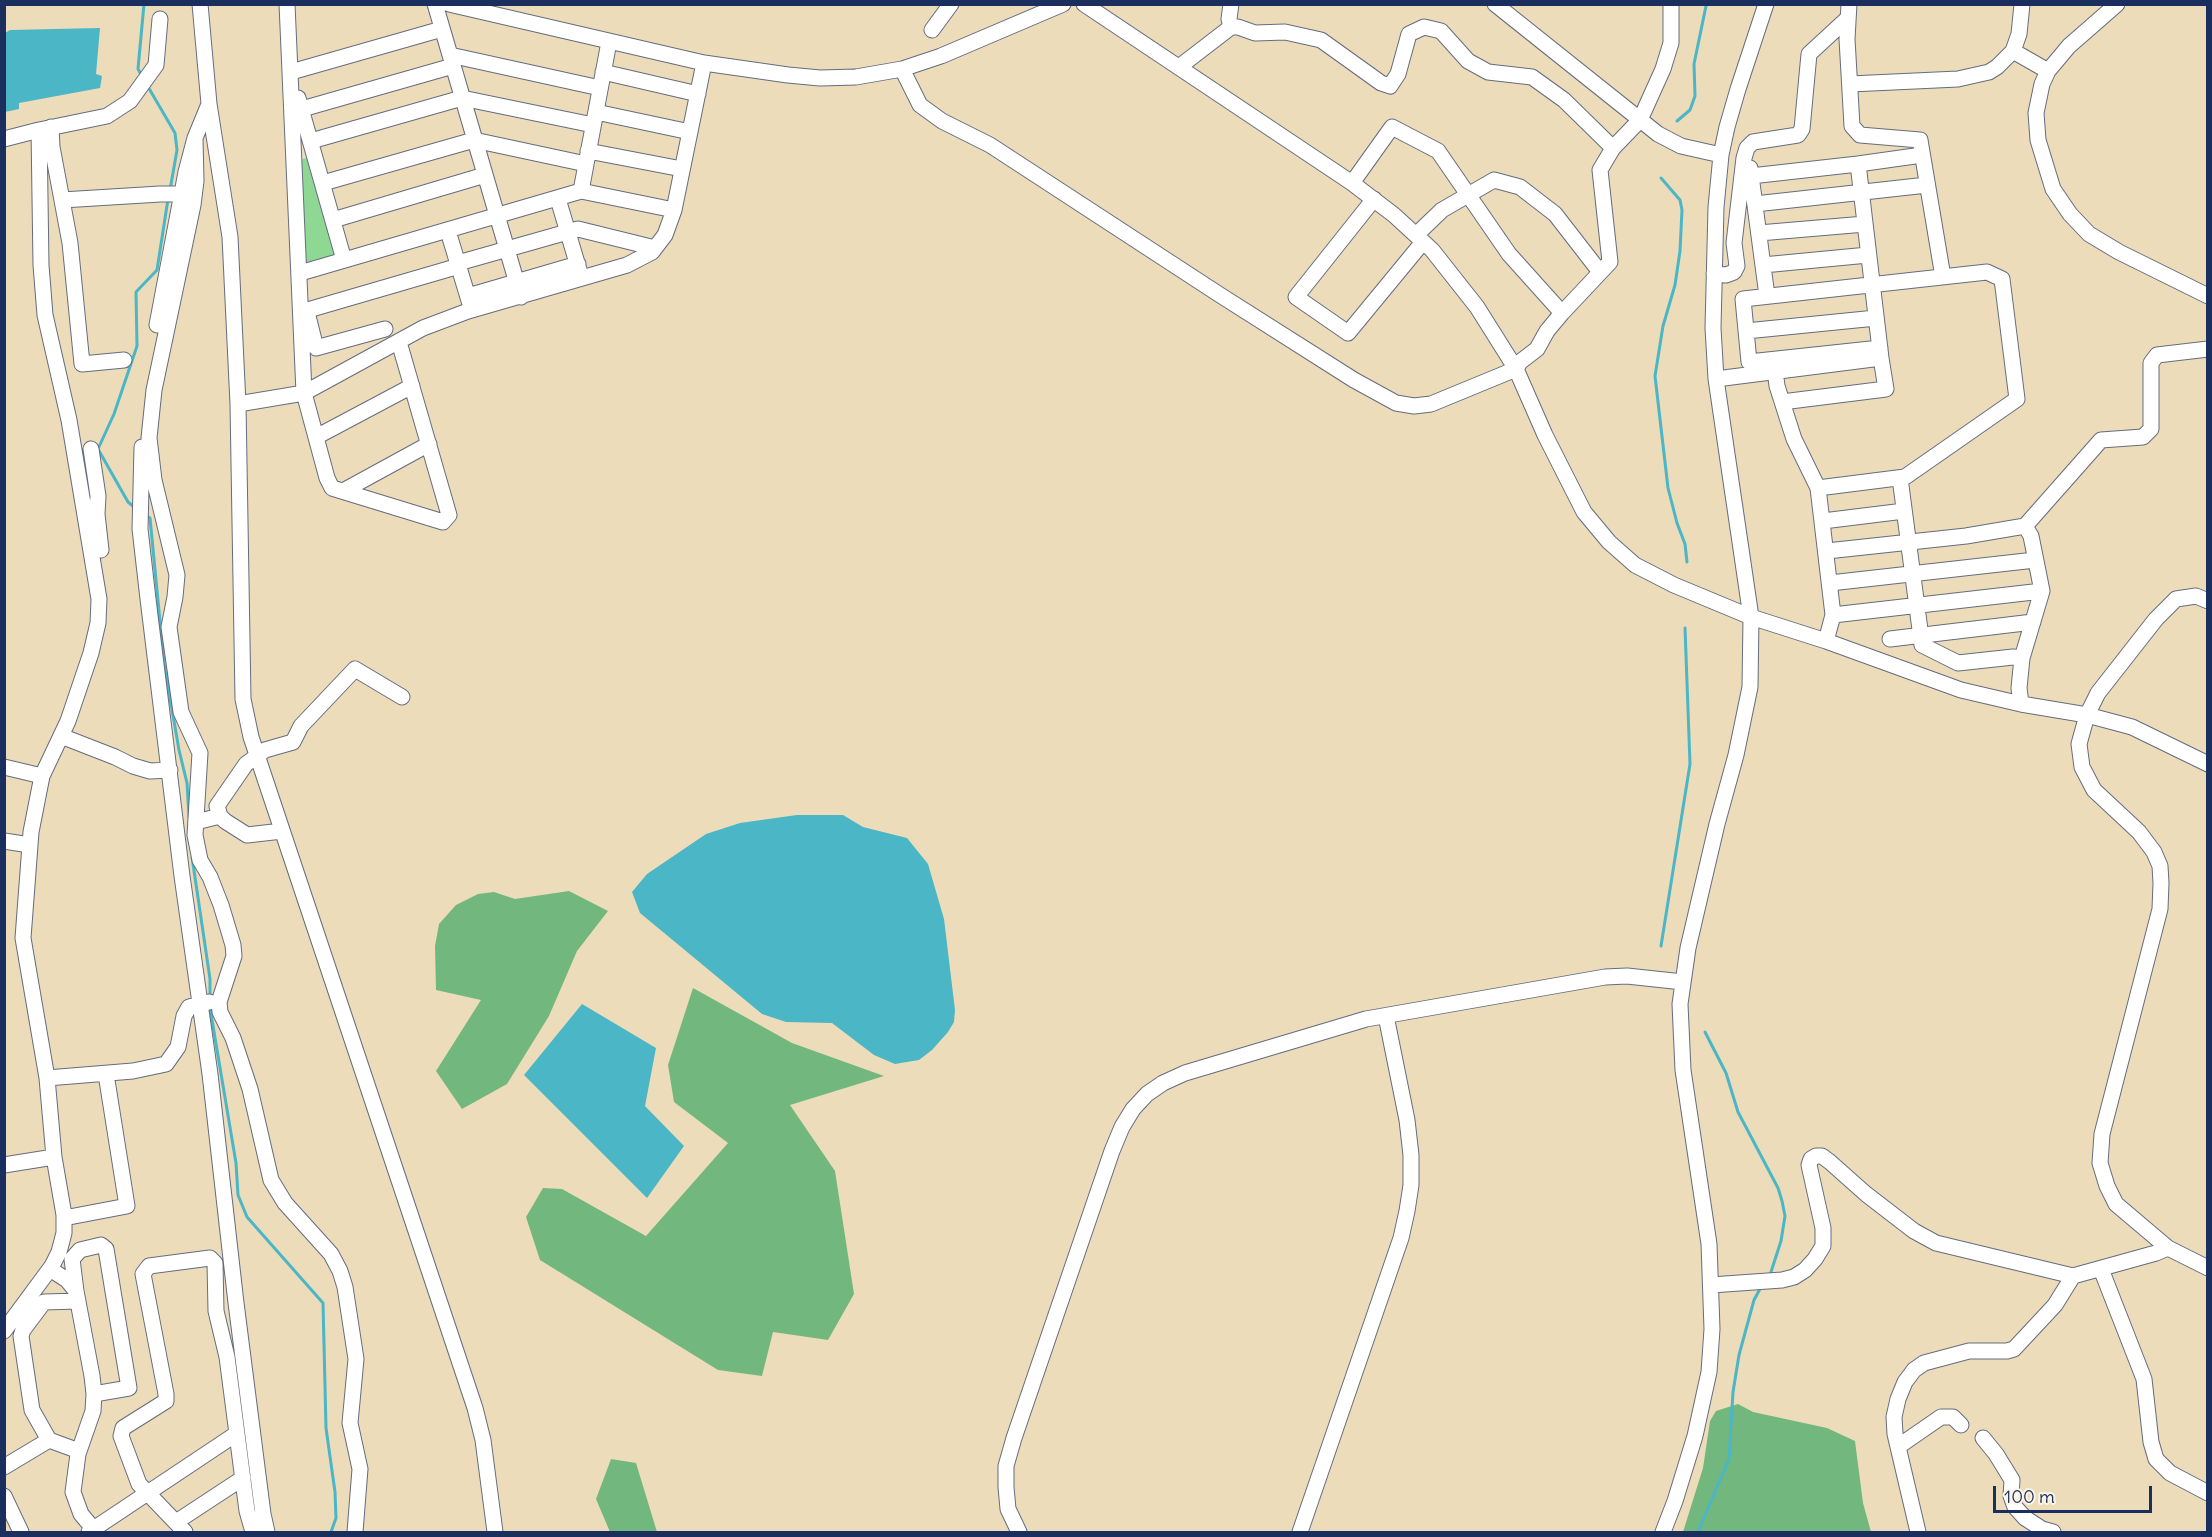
<!DOCTYPE html>
<html>
<head>
<meta charset="utf-8">
<style>
  body { margin:0 }
  #map { position:relative; width:2212px; height:1537px; overflow:hidden; background:#eddcba; font-family:Delius,sans-serif }
  canvas { display:block }
  .frame { position:absolute; inset:0; border:6px solid #1b2f5e; pointer-events:none }
  .scale { position:absolute; left:1993px; top:1486px; width:159px; height:27px; box-sizing:border-box; border:3px solid #1b2f5e; border-top:0; padding-left:8px; font-size:18px; line-height:21px; white-space:nowrap; color:#1b2f5e; -webkit-text-stroke:4px #fcf5e5; paint-order:stroke }
</style>
</head>
<body>
<div id="map">
<canvas width="2212" height="1537"></canvas>
<div class="frame"></div>
<div class="scale">100 m</div>
</div>
<script>
const ctx = document.querySelector('canvas').getContext('2d');
ctx.lineJoin = 'round';
function fill(path, color) { ctx.fillStyle = color; ctx.fill(path, 'evenodd'); }
const toPath = rows => new Path2D(rows.map(r => 'M' + r).join(''));
function stroke(path, color, width, dash) { ctx.strokeStyle = color; ctx.lineWidth = width; ctx.lineCap = dash ? 'butt' : 'round'; ctx.setLineDash(dash || []); ctx.stroke(path); }
const green = toPath([
  [310,157,337,256,306,265,299,160]
]);
const forest = toPath([
  [569,891,608,911,577,951,549,1016,507,1084,462,1109,436,1071,481,1000,436,990,435,946,439,924,456,905,478,894,494,892,515,899],
  [693,988,792,1043,884,1076,790,1105,835,1171,854,1294,828,1340,773,1332,762,1376,718,1370,540,1260,526,1217,543,1188,562,1189,646,1236,728,1143,674,1102,668,1065],
  [1738,1404,1753,1412,1827,1428,1855,1441,1863,1503,1871,1532,1683,1532,1703,1468,1710,1421,1716,1411],
  [611,1459,636,1463,657,1532,610,1532,596,1499]
]);
const water = toPath([
  [100,28,96,74,102,76,100,88,19,103,19,109,5,112,5,33,10,30],
  [797,815,843,815,863,827,907,838,928,864,944,919,955,1010,954,1022,948,1032,932,1050,919,1060,895,1064,874,1055,832,1023,786,1022,762,1014,640,913,632,892,647,874,706,834,740,823],
  [582,1004,656,1048,645,1106,684,1146,647,1198,524,1075]
]);
const stream = toPath([
  [142,76,138,69,144,4],
  [147,85,175,133,177,150,170,190],
  [1677,121,1690,110,1695,96,1694,64,1706,6,1708,4],
  [1661,178,1680,200,1682,210,1680,251,1675,285,1663,326,1655,376,1668,488,1677,523,1685,544,1687,562],
  [134,507,128,502,98,449,114,414,137,346,136,292,157,270,168,199],
  [147,516,150,518,164,663,179,750,187,783,189,817],
  [192,857,210,979,210,999],
  [1661,946,1690,764,1685,628],
  [210,1008,236,1163,238,1195,247,1217,323,1303,326,1428,335,1492,336,1518,331,1532],
  [1705,1032,1726,1073,1738,1112,1778,1188,1782,1201,1785,1216,1781,1241,1770,1275],
  [1698,1532,1729,1459,1733,1392,1739,1355,1754,1300,1761,1287]
]);
const minor = toPath([
  [200,4,209,104,230,237,238,404,243,699,251,737,475,1408,483,1440,495,1532],
  [287,4,304,393,327,478,332,488,443,522,449,515,399,342],
  [435,4,521,297],
  [449,4,704,63,788,75,820,78,856,77,902,69,941,56,1063,4],
  [1084,4,1352,183,1394,215,1432,250,1477,307,1516,369,1545,435,1584,512,1609,542,1635,565,1674,585,1751,617,1826,641,1961,690,2021,704,2087,715,2132,727,2208,764],
  [1231,4,1229,19,1231,27],
  [1495,4,1658,134,1681,146,1721,155],
  [1849,4,1847,39,1852,126,1860,135,1920,140,1943,277],
  [2117,4,2069,46,2048,71,2042,84,2036,113,2038,140,2053,189,2070,214,2089,234,2119,252,2208,296],
  [932,30,951,4],
  [2013,51,2048,71],
  [450,55,600,88],
  [1179,67,1231,27,1238,27,1255,33,1285,32,1321,40,1381,83,1390,86,1398,74,1409,34,1424,27,1441,31,1468,61,1488,72,1532,77,1564,100,1613,148],
  [902,69,920,105,942,121,990,145,1220,295,1354,380,1396,403,1414,406,1431,404,1516,369,1520,362,1537,349,1547,331,1562,313,1610,262,1600,170,1613,148,1640,120,1663,69,1671,43,1671,4],
  [291,72,442,29],
  [603,72,698,94],
  [1850,84,1958,79,1989,72,1997,67,2013,51,2019,34,2022,4],
  [298,98,344,260],
  [302,109,453,66],
  [596,112,690,132],
  [51,127,52,147,70,243,82,364,124,360],
  [195,138,196,181,193,205,154,390,149,438,154,480,177,575,175,597,169,627,181,712,200,753,195,835,200,860,210,877,221,905,233,945,234,956,219,1002,220,1012,233,1038,250,1089,271,1180,285,1203,331,1254,340,1271,345,1287,356,1359,350,1423,360,1469,355,1532],
  [4,139,39,130,107,116,130,101,156,65,160,19],
  [311,141,462,98,593,125],
  [588,151,682,169],
  [1858,164,1922,155],
  [1750,168,1767,296],
  [323,183,474,140,586,164],
  [1352,183,1392,127,1438,151,1509,254,1562,313],
  [581,191,609,42],
  [558,199,580,273],
  [1374,199,1296,297,1348,333,1423,242],
  [62,200,160,194,182,194],
  [1755,204,1927,185],
  [333,220,485,175],
  [448,231,470,304],
  [1759,233,1865,224],
  [1416,235,1442,210,1494,180,1520,187,1555,214,1600,272],
  [458,263,578,229,655,248],
  [1763,265,1868,255],
  [300,273,581,191,674,210],
  [1714,274,1726,275,1734,272,1737,266,1734,243,1744,158,1747,148,1753,142,1798,135,1802,129,1809,54,1848,18],
  [468,296,578,264],
  [301,312,459,266],
  [308,316,316,348,385,329],
  [157,325,186,172,195,138,209,104],
  [1746,331,1876,318],
  [1775,370,1777,386,1794,439,1818,488,1833,615,1826,641],
  [1716,379,1881,358,1858,164,1751,176],
  [1782,402,1886,389,1881,358],
  [238,404,304,393,423,328,468,311,627,265,652,252,665,235,674,210,704,63],
  [316,437,412,386],
  [142,447,140,529,148,599,182,876,210,1074,236,1303,263,1514,267,1532],
  [91,449,98,496,97,514,101,550],
  [1900,478,1922,645,1958,663,2013,657,2022,658],
  [1818,488,1905,477,2017,399,2002,279,1987,272,1743,299,1749,362,1880,348],
  [343,491,429,444],
  [1823,521,1904,511],
  [1827,551,1966,536,2025,526,2101,440,2143,437,2151,429,2151,363,2157,355,2208,349],
  [1830,583,2035,560],
  [2208,601,2196,596,2176,599,2156,619,2098,693,2087,715,2079,744,2082,767,2094,790,2139,832,2154,852,2160,866,2161,883,2160,909,2102,1134,2100,1163,2107,1186,2116,1204,2168,1248,2208,1268],
  [1833,615,2042,591],
  [1890,639,2033,622],
  [2021,704,2019,688,2022,658,2042,591,2031,536,2025,526],
  [61,736,115,757,133,766,150,771,170,770],
  [4,767,42,776],
  [220,816,225,821,247,835,282,831],
  [196,822,220,816,217,806,246,764,265,750,293,742,301,726,355,669,402,697],
  [4,841,30,845],
  [47,1078,133,1071,166,1064,178,1047,184,1016,189,1007,209,1002],
  [4,1165,54,1157],
  [64,1218,127,1206,106,1074],
  [50,1269,67,1280,76,1291,92,1376,94,1394,93,1411,78,1454,73,1492,81,1514,96,1532],
  [2101,1269,2144,1379,2151,1442,2156,1459,2170,1473,2208,1493],
  [1711,1285,1782,1280,1794,1277,1805,1270,1815,1259,1823,1246,1823,1228,1809,1165,1811,1159,1816,1156,1822,1156,1830,1162,1866,1194,1914,1231,1936,1243,2073,1276,2156,1253,2168,1248],
  [76,1291,72,1259,80,1250,101,1245,106,1249,129,1388,94,1394],
  [78,1301,44,1302,23,1330,21,1336,32,1410,49,1440,79,1451],
  [4,1331,52,1266,59,1252,64,1233,64,1215,54,1157,47,1078,23,938,31,832,42,776,68,721,91,653,98,623,99,599,69,420,45,315,41,265,39,130],
  [1983,1438,1996,1454,2012,1480,2011,1496,2015,1507,2025,1518,2042,1529,2053,1532],
  [1899,1446,1941,1417,1953,1417,1961,1425],
  [4,1467,49,1440],
  [4,1496,21,1532],
  [176,1522,243,1478],
  [89,1532,236,1434],
  [185,1532,139,1484,121,1436,123,1428,166,1401,166,1394,143,1274,149,1266,210,1258,215,1263,216,1311,227,1357,247,1511,253,1532],
  [1019,1532,1008,1509,1006,1487,1006,1466,1014,1438,1112,1151,1122,1127,1133,1109,1147,1094,1163,1083,1185,1073,1366,1019,1605,977,1627,976,1683,982],
  [1300,1532,1401,1238,1407,1211,1411,1185,1411,1155,1407,1120,1386,1016],
  [1663,1532,1675,1501,1695,1436,1709,1372,1712,1329,1709,1244,1683,1070,1680,1004,1688,948,1717,824,1736,755,1750,687,1751,617,1716,379,1713,328,1716,207,1721,155,1727,127,1738,89,1766,4],
  [1918,1532,1895,1434,1894,1417,1898,1399,1905,1382,1914,1370,1924,1363,1969,1351,2007,1351,2014,1349,2055,1305,2073,1276]
]);
fill(green, '#8ed894');
fill(forest, '#72b87e');
fill(water, '#4ab6c6');
stroke(stream, '#4ab6c6', 3);
stroke(minor, '#646c7e', 17);
stroke(minor, '#fff', 15);
</script>
</body>
</html>
